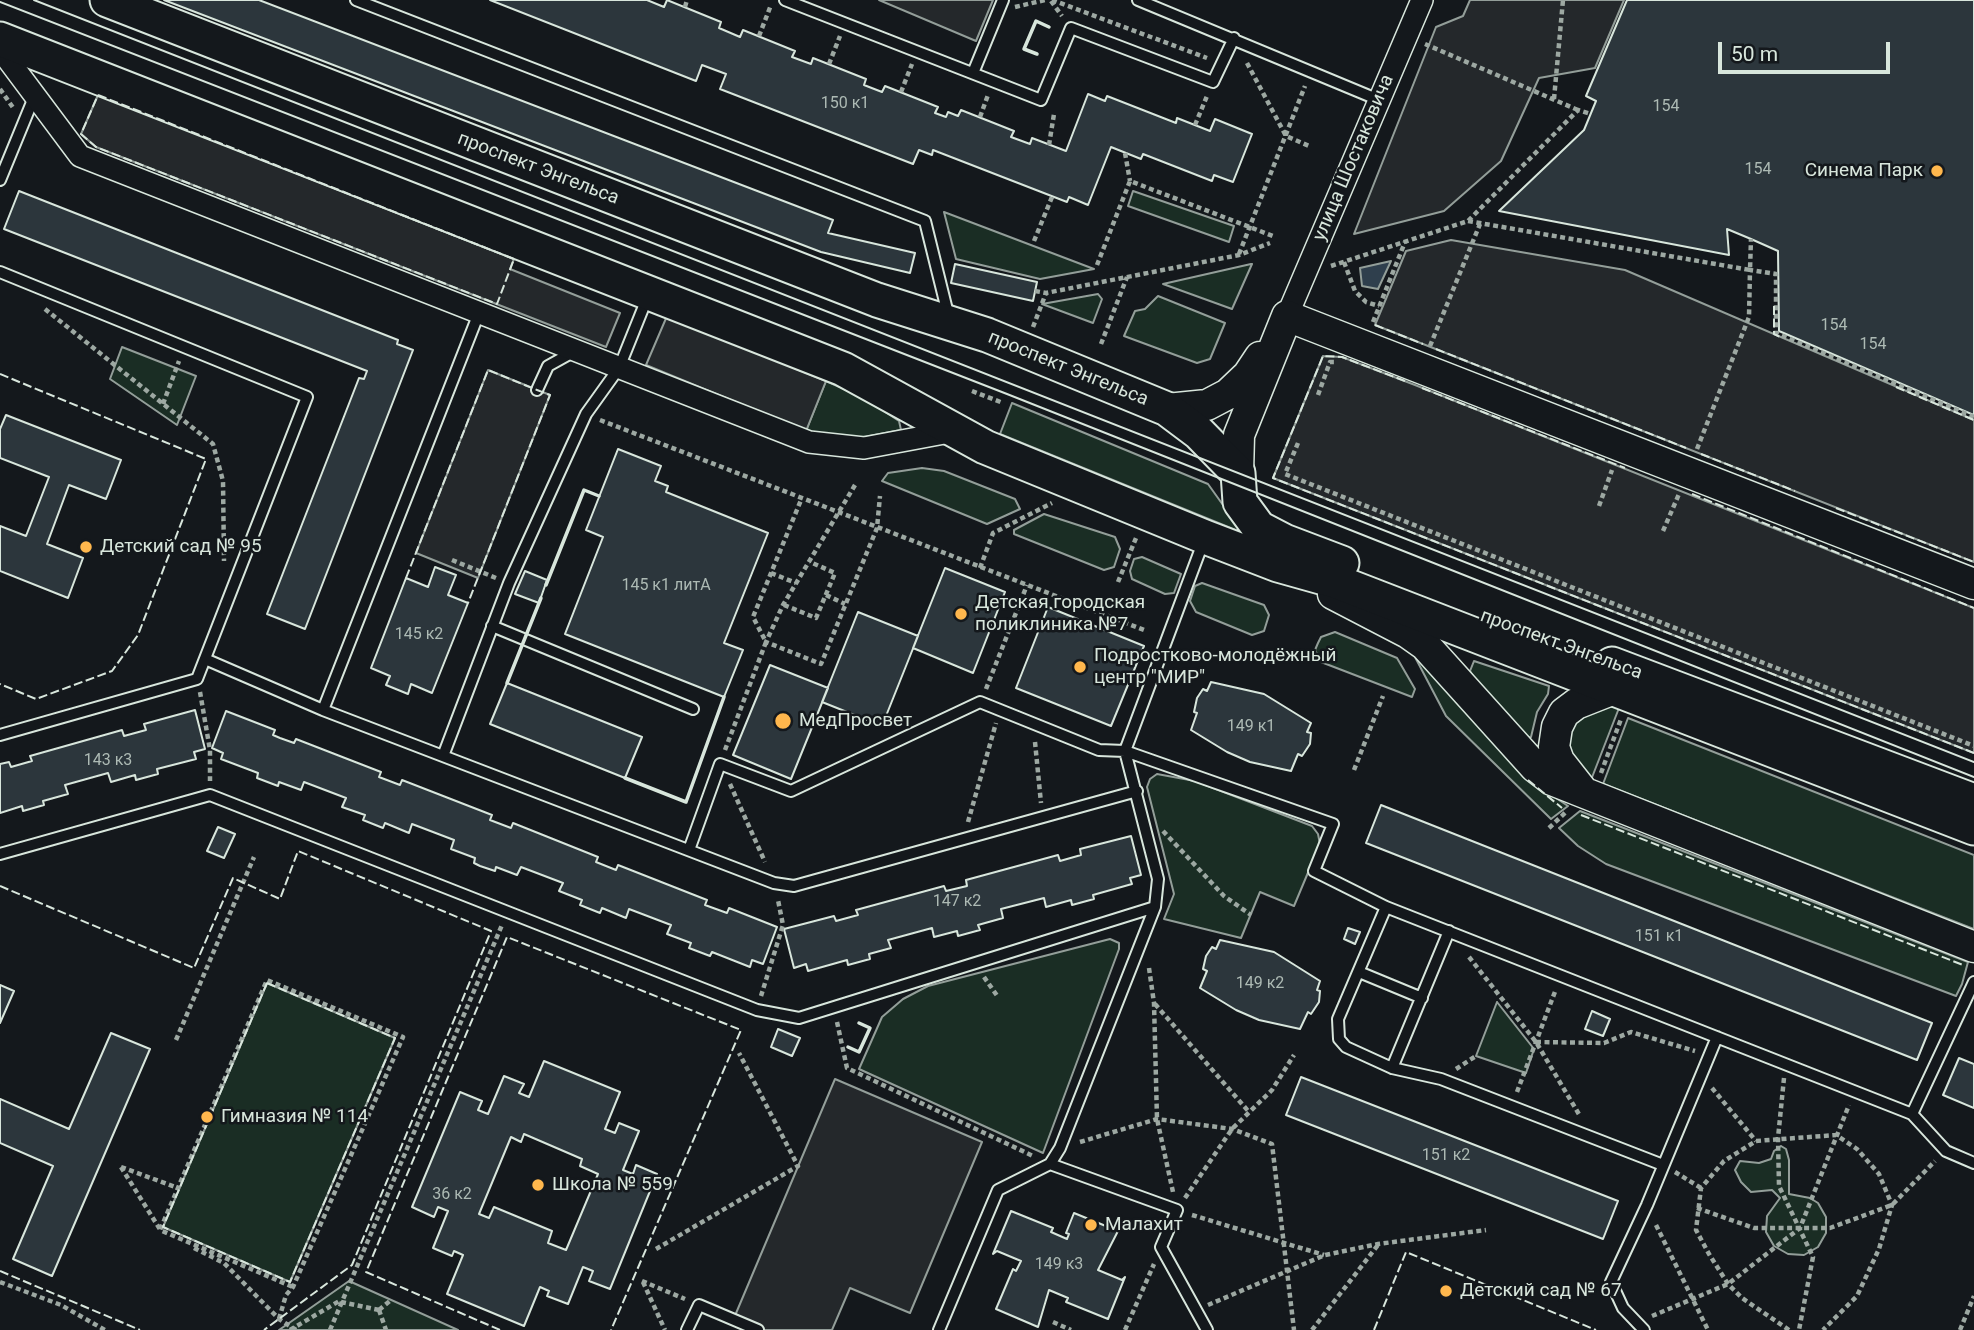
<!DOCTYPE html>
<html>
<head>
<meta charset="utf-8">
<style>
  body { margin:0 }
  #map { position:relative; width:1974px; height:1330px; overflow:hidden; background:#14181c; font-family:Roboto,sans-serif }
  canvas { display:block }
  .scale { position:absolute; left:1718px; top:42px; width:172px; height:32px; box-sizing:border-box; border:4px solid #d8e6dc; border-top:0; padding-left:9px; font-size:21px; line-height:24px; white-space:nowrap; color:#d8e6dc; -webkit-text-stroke:5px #14181c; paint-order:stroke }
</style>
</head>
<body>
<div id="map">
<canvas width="1974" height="1330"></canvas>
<div class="scale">50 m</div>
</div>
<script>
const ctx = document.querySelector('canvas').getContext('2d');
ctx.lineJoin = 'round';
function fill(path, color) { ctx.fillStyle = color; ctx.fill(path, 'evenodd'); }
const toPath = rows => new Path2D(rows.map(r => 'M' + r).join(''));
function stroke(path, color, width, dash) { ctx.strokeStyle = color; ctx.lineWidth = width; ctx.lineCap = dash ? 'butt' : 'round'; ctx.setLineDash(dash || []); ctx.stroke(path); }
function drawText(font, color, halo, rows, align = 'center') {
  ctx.font = font + ' Roboto,sans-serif'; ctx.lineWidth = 5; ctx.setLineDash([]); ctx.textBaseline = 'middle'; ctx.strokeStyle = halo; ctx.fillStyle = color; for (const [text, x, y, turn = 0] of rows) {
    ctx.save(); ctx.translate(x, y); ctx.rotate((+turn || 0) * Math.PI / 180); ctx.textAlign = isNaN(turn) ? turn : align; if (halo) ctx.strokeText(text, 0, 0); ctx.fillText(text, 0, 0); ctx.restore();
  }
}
const green = toPath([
  [1133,191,1234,226,1229,242,1128,206,1133,191],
  [944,212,1094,269,1040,279,956,259,944,212],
  [1252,264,1232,309,1163,284,1251,264,1252,264],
  [1098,294,1102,299,1093,323,1042,304,1098,294],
  [1158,296,1225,323,1210,359,1197,363,1124,336,1135,311,1145,309,1158,296],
  [122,347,196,376,177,425,110,379,122,347],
  [826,381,864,398,899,421,901,430,859,438,806,431,826,381],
  [1012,403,1208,484,1243,533,1000,434,1012,403],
  [922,468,944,471,1015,499,1020,509,987,524,882,481,888,473,922,468],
  [1044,514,1115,537,1120,549,1114,567,1104,570,1014,534,1014,530,1044,514],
  [1142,557,1181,574,1174,593,1165,594,1132,579,1130,571,1134,559,1142,557],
  [1202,583,1264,605,1269,615,1264,631,1252,635,1196,612,1190,601,1195,586,1202,583],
  [1335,632,1397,658,1415,689,1412,697,1321,662,1315,650,1318,643,1321,637,1335,632],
  [1405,638,1547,792,1568,806,1551,819,1446,716,1405,638],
  [1474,661,1549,686,1548,694,1537,712,1531,737,1527,738,1474,678,1470,671,1474,661],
  [1606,705,1619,708,1591,780,1572,768,1565,727,1606,705],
  [1628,718,1974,855,1974,929,1603,784,1628,718],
  [1157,774,1195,781,1312,826,1318,834,1320,844,1294,906,1260,892,1241,938,1164,919,1174,894,1147,787,1150,779,1157,774],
  [1580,811,1968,962,1962,984,1956,996,1606,864,1578,846,1559,828,1580,811],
  [1110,939,1119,943,1119,949,1043,1153,859,1069,882,1017,903,999,928,986,1110,939],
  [267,983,395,1038,290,1282,163,1227,267,983],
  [1497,1002,1534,1049,1526,1073,1476,1056,1497,1002],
  [1781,1146,1786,1149,1789,1160,1789,1194,1810,1198,1818,1203,1826,1217,1826,1233,1818,1247,1804,1255,1788,1254,1774,1246,1766,1232,1767,1216,1780,1198,1772,1190,1751,1192,1741,1182,1735,1170,1740,1161,1759,1163,1771,1159,1774,1151,1781,1146],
  [349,1281,458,1330,279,1330,349,1281]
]);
const parking = toPath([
  [879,0,993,0,976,41,879,0],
  [1470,0,1624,0,1595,68,1539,78,1501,161,1444,211,1354,234,1436,27,1463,16,1470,0],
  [98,95,514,259,510,269,620,313,606,347,96,147,81,134,98,95],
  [1451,240,1625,270,1974,420,1974,562,1375,325,1406,251,1451,240],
  [667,316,826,381,806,431,646,365,667,316],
  [1323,356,1342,357,1415,385,1974,608,1974,753,1273,478,1323,356],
  [488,370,550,395,478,578,416,553,488,370],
  [835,1079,982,1142,910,1313,850,1288,832,1330,762,1330,734,1318,835,1079]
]);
const water = toPath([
  [1391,261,1378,289,1362,286,1360,268,1391,261]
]);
const building = toPath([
  [164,0,259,0,833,220,828,233,915,253,910,273,821,252,164,0],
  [490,0,647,0,664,7,667,0,721,22,719,28,740,37,743,30,795,51,792,57,811,64,813,58,866,79,864,85,882,92,885,86,938,107,935,113,946,117,948,112,958,116,961,110,1014,131,1011,137,1030,144,1032,138,1066,151,1088,94,1105,101,1107,96,1176,123,1177,118,1210,131,1215,119,1252,134,1233,182,1214,175,1212,181,1143,154,1141,159,1111,147,1088,205,1069,197,1067,202,933,150,932,155,919,150,913,164,720,89,726,74,702,65,696,81,490,0],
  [1627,0,1974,0,1974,415,1779,331,1778,251,1751,239,1727,229,1729,255,1499,211,1584,130,1596,101,1586,96,1627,0],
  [19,191,398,340,397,344,413,350,305,629,267,614,359,378,364,379,367,371,4,229,19,191],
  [955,264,1037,282,1033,301,951,283,955,264],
  [6,415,121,460,106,499,69,485,47,544,83,558,68,598,0,571,0,526,26,536,49,477,0,458,0,429,6,415],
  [618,449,661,466,655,481,668,486,666,492,768,533,724,643,743,650,724,697,565,634,603,537,586,530,618,449],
  [435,567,456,575,448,595,468,603,432,693,411,684,408,694,386,685,390,676,371,668,406,578,428,587,435,567],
  [945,568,1005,592,973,673,913,648,945,568],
  [525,571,547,580,539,603,515,594,525,571],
  [1048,607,1144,646,1111,726,1016,688,1048,607],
  [858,612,918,636,882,726,822,702,858,612],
  [770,665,828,688,791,779,733,755,770,665],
  [1211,682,1264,694,1311,723,1307,732,1311,733,1310,744,1302,756,1298,754,1291,771,1250,762,1227,752,1191,730,1197,713,1194,712,1197,698,1203,689,1207,691,1211,682],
  [507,683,642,737,625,778,490,724,507,683],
  [195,710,205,749,194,752,196,759,157,769,158,774,136,780,135,775,111,782,108,773,65,785,68,794,43,801,44,805,23,811,22,806,0,813,0,764,9,762,11,767,32,761,30,756,122,730,124,736,146,730,144,724,195,710],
  [226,711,275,730,273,735,280,738,294,743,296,739,381,772,379,777,400,785,402,780,492,815,490,820,511,828,513,823,598,857,596,862,616,870,618,865,707,900,705,905,727,913,729,908,777,927,763,964,752,960,750,967,712,952,710,956,689,948,691,943,667,934,671,925,629,909,626,918,602,908,600,913,580,905,582,900,559,891,563,883,521,867,517,875,496,867,495,871,480,866,474,863,475,858,451,849,454,840,412,824,409,833,385,823,383,828,363,820,365,815,342,807,346,798,304,782,301,790,279,782,278,786,257,778,258,773,221,759,223,753,212,748,226,711],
  [1381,805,1932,1023,1917,1060,1366,843,1381,805],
  [218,827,235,834,224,858,207,851,218,827],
  [1131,836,1141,875,1130,878,1132,884,1093,895,1094,899,1072,905,1071,900,1046,907,1044,898,1001,909,1003,918,978,925,980,930,958,936,957,931,934,937,932,928,888,940,891,948,869,954,870,959,848,965,847,960,808,971,806,964,794,968,784,929,834,916,836,921,858,915,856,910,944,886,946,891,967,886,966,880,1058,855,1060,861,1081,855,1080,849,1131,836],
  [1348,928,1360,932,1355,944,1344,939,1348,928],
  [1220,940,1274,952,1320,981,1317,990,1320,991,1319,1002,1311,1014,1308,1012,1300,1029,1259,1020,1236,1010,1200,988,1207,971,1203,969,1206,956,1212,947,1216,949,1220,940],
  [0,985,14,991,0,1023,0,985],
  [1592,1011,1610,1019,1603,1036,1585,1029,1592,1011],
  [778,1029,800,1038,792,1056,771,1047,778,1029],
  [111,1033,150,1049,52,1276,13,1259,53,1166,0,1143,0,1099,69,1129,111,1033],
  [1959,1058,1974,1064,1974,1108,1943,1095,1959,1058],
  [544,1061,620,1092,605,1129,615,1133,619,1123,639,1131,623,1170,633,1174,636,1165,657,1174,610,1289,589,1281,593,1271,583,1267,568,1304,547,1296,549,1291,540,1287,524,1326,447,1294,463,1255,454,1251,452,1256,433,1248,448,1211,438,1207,434,1217,412,1207,460,1092,482,1101,478,1110,488,1114,504,1076,524,1084,519,1093,529,1097,544,1061],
  [524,1134,582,1159,580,1166,598,1174,566,1250,548,1243,552,1231,494,1207,489,1218,479,1214,511,1137,521,1142,524,1134],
  [1301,1077,1618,1201,1603,1239,1286,1115,1301,1077],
  [1011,1211,1053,1228,1051,1232,1067,1239,1069,1234,1066,1233,1074,1213,1118,1231,1098,1270,1122,1280,1125,1277,1108,1319,1066,1302,1068,1298,1049,1290,1038,1327,996,1309,1013,1269,1016,1271,1021,1261,997,1251,993,1254,1011,1211]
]);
const path = toPath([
  [1052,0,1207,58],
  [1051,1,1062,16],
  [685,7,687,0],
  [1015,7,1045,0],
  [759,36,771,5],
  [1425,44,1578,110],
  [1247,63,1286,136,1309,146],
  [829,64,840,36],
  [0,89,14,109],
  [901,92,912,64],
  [1554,99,1563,0],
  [980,117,988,95],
  [1195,125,1207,96],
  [1049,145,1054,114],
  [1125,153,1130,181],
  [1468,221,1750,270,1751,239],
  [1034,241,1052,197],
  [1239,254,1305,86],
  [1344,262,1355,291,1366,302,1379,306],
  [1097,265,1130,181,1273,236],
  [1331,266,1468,221,1578,110,1591,114],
  [1035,291,1046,293,1239,255,1270,243],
  [45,309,213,444,223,481,224,561],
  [1373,322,1405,242],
  [1033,327,1046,293],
  [1101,344,1127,277],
  [1430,346,1480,224],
  [972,391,1003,403],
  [1318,395,1330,362,1334,362],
  [163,404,179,361],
  [600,420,1144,630],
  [1298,443,1285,474,1974,746],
  [1697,449,1749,317,1750,270,1776,274,1776,333,1974,417],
  [855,485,783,605,766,642,821,664,877,528,880,496],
  [1599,506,1612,470],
  [1663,531,1679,494],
  [452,560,496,578],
  [980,568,993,533,1052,503],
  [771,573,796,583],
  [1118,582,1136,538],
  [826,595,845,604],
  [784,605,816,618,835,573,810,562],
  [986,689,1027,585],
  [200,692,210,750,210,781],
  [1035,742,1041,803],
  [725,750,766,642,753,617,801,500],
  [1354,770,1383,696],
  [1601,773,1621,719],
  [730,784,765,862],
  [968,822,996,723],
  [1549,828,1566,812],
  [1163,831,1224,896,1251,915],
  [1469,957,1536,1042,1580,1116],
  [1149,968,1154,1003,1157,1119,1173,1192],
  [984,977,998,997],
  [761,996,783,925,778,900],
  [1155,1004,1249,1112],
  [837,1022,847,1068,1033,1156],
  [176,1040,254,857],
  [1536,1042,1604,1043,1631,1032,1695,1051],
  [1456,1069,1476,1056],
  [1784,1078,1778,1138,1779,1186,1813,1257,1799,1330],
  [1712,1088,1756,1141],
  [1517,1092,1556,989],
  [1080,1142,1157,1119,1232,1129,1272,1144,1294,1330],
  [121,1167,161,1231],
  [121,1167,178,1188],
  [1675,1172,1701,1188],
  [1185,1198,1232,1129,1272,1090,1294,1055],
  [1697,1208,1754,1228,1830,1228,1892,1205,1935,1161],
  [1192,1215,1324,1255],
  [1656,1225,1708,1330],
  [194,1248,224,1263,279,1319,296,1330],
  [656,1249,798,1166,739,1053],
  [642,1281,685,1299],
  [0,1282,61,1305,105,1330],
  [643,1282,665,1330],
  [341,1302,379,1310],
  [1208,1305,1325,1255,1378,1244,1486,1230],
  [379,1310,386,1330],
  [379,1310,391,1300],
  [1652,1316,1728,1284,1800,1228,1849,1105],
  [279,1319,286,1295,293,1287,403,1037,267,980,160,1230,293,1287],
  [1053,1322,1071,1330],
  [290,1330,341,1300],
  [330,1330,502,925],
  [1125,1330,1154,1264],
  [1312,1330,1378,1245],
  [1789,1330,1742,1298,1728,1284,1709,1254,1696,1230,1701,1188,1724,1161,1756,1141,1836,1135,1857,1149,1879,1174,1892,1205,1879,1249,1857,1296,1823,1330],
  [1960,1330,1974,1296]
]);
const service = toPath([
  [356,0,925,221,949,318],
  [785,0,1041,100,1071,28,1213,82,1234,38],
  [1138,0,1379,100],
  [973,73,1003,0],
  [0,180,35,95],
  [0,272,307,397,197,679,0,735],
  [537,390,548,366,575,351],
  [492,626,693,709],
  [205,659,323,710,774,883,794,886,1137,791],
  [323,710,479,313],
  [443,756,509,583,586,414,619,368,648,296],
  [689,850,720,764,791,791,980,702,1099,750,1125,751,1333,824,1314,871,1386,907,1912,1114,1946,1151,1974,1163],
  [0,854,210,795,757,1010,799,1018,1155,907],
  [1386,907,1338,1019,1339,1039,1346,1047,1392,1068,1441,1079,1663,1165],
  [1359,972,1422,998],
  [1392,1068,1449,931],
  [1912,1114,1974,982],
  [1050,1164,1177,1210,1161,1247,1207,1330],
  [687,1330,699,1305,758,1330],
  [939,1330,998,1190,1050,1164,1060,1148,1155,907,1158,879,1125,751,1204,540],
  [1644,1330,1623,1308,1611,1282,1647,1205,1717,1037]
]);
const minor = toPath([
  [0,49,80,156,809,442,864,448,955,431],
  [1287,316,1422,0]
]);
const secondary = toPath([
  [1287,316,1974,584],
  [1167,409,1207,405,1228,394,1248,375,1260,357],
  [1238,473,1239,435,1287,316],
  [1333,594,1408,633,1425,645,1535,767,1552,780,1974,947],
  [1581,789,1559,761,1554,747,1557,727,1564,713,1576,704,1614,689]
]);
const primary = toPath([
  [107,0,877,300,987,335,1167,409,1199,433,1238,473,1240,502,1259,528,1284,541,1342,563],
  [0,39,843,369,985,447,1205,537,1278,565,1335,581,1974,828],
  [1612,664,1974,801]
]);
const tram = toPath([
  [34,0,1974,762],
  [0,2,1007,394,1974,777]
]);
const fence = toPath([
  [98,95,514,259,497,304,96,147,81,134,98,95],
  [1774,306,1774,334,1780,337],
  [1375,325,1423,344],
  [1436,349,1686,448],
  [0,374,206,459,138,635,112,671,36,699,0,684],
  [1405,381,1342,357,1323,356,1273,478,1974,753],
  [1896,387,1974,420],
  [1422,388,1625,468],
  [1701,454,1795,491],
  [1692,494,1974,608],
  [1836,508,1974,562],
  [406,578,488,370,537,390,550,395,468,603],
  [1528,780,1562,808],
  [1581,815,1963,965],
  [0,886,194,968,233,878,280,899,298,851,491,931,352,1265,264,1330],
  [267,983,395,1038,290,1282,163,1227,267,983],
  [0,1271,140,1330],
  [500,1330,366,1272,507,937,741,1030,611,1330],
  [1374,1330,1406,1252,1596,1330]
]);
const wall = toPath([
  [1037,54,1024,49,1036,21,1049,27],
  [546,585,584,490,599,496],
  [507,683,541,598],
  [625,778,686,802,724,697],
  [848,1047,859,1052,870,1028,859,1023]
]);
const markers = [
  [1937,171,7,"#ffb74d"],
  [86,547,7,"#ffb74d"],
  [961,614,7,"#ffb74d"],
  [1080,667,7,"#ffb74d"],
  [783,721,9,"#ffb74d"],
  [207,1117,7,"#ffb74d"],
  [538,1185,7,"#ffb74d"],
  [1091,1225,7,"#ffb74d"],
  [1446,1291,7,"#ffb74d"]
];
const numberNames = [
  ["150 к1",845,104],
  ["154",1666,107],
  ["154",1758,170],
  ["154",1834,326],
  ["154",1873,345],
  ["145 к1 литА",666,586],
  ["145 к2",419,635],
  ["149 к1",1251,727],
  ["143 к3",108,761],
  ["147 к2",957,902],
  ["151 к1",1659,937],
  ["149 к2",1260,984],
  ["151 к2",1446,1156],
  ["36 к2",452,1195],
  ["149 к3",1059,1265]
];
const streetNames = [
  ["улица Шостаковича",1354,158,-67],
  ["проспект Энгельса",538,169,21],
  ["проспект Энгельса",1068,369,22],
  ["проспект Энгельса",1561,645,20]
];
const poiNames = [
  ["Синема Парк",1923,171,"right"],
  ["Детский сад № 95",100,547],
  ["Детская городская",975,603],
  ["поликлиника №7",975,625],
  ["Подростково-молодёжный",1094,656],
  ["центр \"МИР\"",1094,678],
  ["МедПросвет",799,721],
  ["Гимназия № 114",221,1117],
  ["Школа № 559",552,1185],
  ["Малахит",1105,1225],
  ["Детский сад № 67",1460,1291]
];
fill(green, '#1a2d24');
stroke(green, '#939e99', 2);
fill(parking, '#24282b');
stroke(parking, '#939e99', 2);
fill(water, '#2f3f4d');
stroke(water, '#939e99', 2);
fill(building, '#2c363c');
stroke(building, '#d8e6dc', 2);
stroke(service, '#d8e6dc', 14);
stroke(minor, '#d8e6dc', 24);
stroke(secondary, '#d8e6dc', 33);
stroke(primary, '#d8e6dc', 37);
stroke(path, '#9da8a2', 4.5, [5, 3.5]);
stroke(service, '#14181c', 10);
stroke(minor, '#14181c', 21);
stroke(secondary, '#14181c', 30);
stroke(primary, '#14181c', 33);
stroke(tram, '#d8e6dc', 2);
stroke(fence, '#d8e6dc', 2, [9, 3.5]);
stroke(wall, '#d8e6dc', 3.5);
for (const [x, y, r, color] of markers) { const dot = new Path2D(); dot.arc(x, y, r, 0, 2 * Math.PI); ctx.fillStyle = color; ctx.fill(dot); stroke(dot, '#14181c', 2.5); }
drawText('16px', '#adbab4', null, numberNames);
drawText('19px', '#d8e6dc', '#14181c', streetNames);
drawText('19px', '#d8e6dc', '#14181c', poiNames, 'left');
</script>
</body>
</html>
